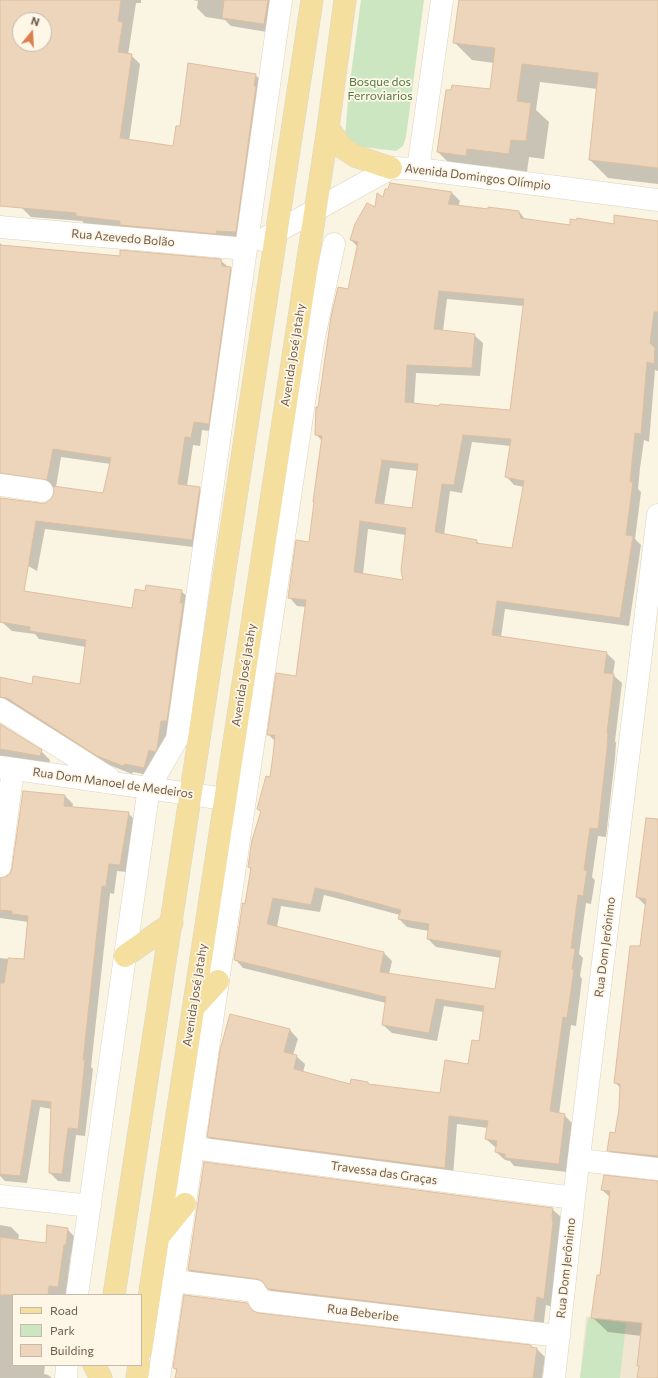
<!DOCTYPE html>
<html>
<head>
<meta charset="utf-8">
<style>
  body { margin:0 }
  #map { position:relative; width:658px; height:1378px; overflow:hidden; background:#faf4e2; font-family:Commissioner,sans-serif }
  canvas { display:block }
  .legend { position:absolute; left:12px; top:1294px; width:130px; height:72px; box-sizing:border-box; background:#fef7e8; border:1px solid #c5b9a9; margin:0; padding:5px 7px; list-style:none; font-size:12px; color:#705c4b }
  .legend li { display:flex; align-items:center; gap:8px; height:20px }
  .legend b { width:20px; border:1px solid #c5b9a9 }
  .north { position:absolute; left:12px; top:12px; width:40px; height:40px; box-sizing:border-box; background:#fef7e8; border:1px solid #c5b9a9; border-radius:50%; rotate:18deg; font-size:11px; font-weight:700; line-height:16px; text-align:center; color:#705c4b }
  .north::after { content:''; display:block; margin:auto; width:14px; height:18px; background:#dc7f4f; clip-path:polygon(50% 0,100% 100%,50% 72%,0 100%) }
</style>
</head>
<body>
<div id="map">
<canvas width="658" height="1378"></canvas>
<ul class="legend">
<li><b style="height:5px;background:#f5df9f"></b>Road</li>
<li><b style="height:11px;background:#cde6c2"></b>Park</li>
<li><b style="height:11px;background:#edd5bc"></b>Building</li>
</ul>
<div class="north">N</div>
</div>
<script>
const ctx = document.querySelector('canvas').getContext('2d');
ctx.lineJoin = 'round';
function fill(path, color) { ctx.fillStyle = color; ctx.fill(path, 'evenodd'); }
const toPath = rows => new Path2D(rows.map(r => 'M' + r).join(''));
function stroke(path, color, width, dash) { ctx.strokeStyle = color; ctx.lineWidth = width; ctx.lineCap = dash ? 'butt' : 'round'; ctx.setLineDash(dash || []); ctx.stroke(path); }
function drawText(font, color, halo, rows, align = 'center') {
  ctx.font = font + ' Commissioner,sans-serif'; ctx.lineWidth = 3.5; ctx.setLineDash([]); ctx.textBaseline = 'middle'; ctx.strokeStyle = halo; ctx.fillStyle = color; for (const [text, x, y, turn = 0] of rows) {
    ctx.save(); ctx.translate(x, y); ctx.rotate((+turn || 0) * Math.PI / 180); ctx.textAlign = isNaN(turn) ? turn : align; if (halo) ctx.strokeText(text, 0, 0); ctx.fillText(text, 0, 0); ctx.restore();
  }
}
const residential = toPath([
  [586,1316,658,1324,658,1378,580,1378]
]);
const green = toPath([
  [361,0,424,0,406,137,403,146,396,151,354,146,345,136,349,89],
  [588,1318,626,1323,620,1378,580,1378]
]);
const shadow = toPath([
  [0,0,141,0,141,3,136,3,128,55,131,55,140,64,129,141,174,147,181,127,255,75,264,83,244,240,86,225,82,221,31,217,22,208,0,203],
  [20,20,44,20,44,44,20,44],
  [193,0,278,0,273,33,231,26,225,20,206,17,197,8,198,1],
  [460,0,658,0,658,184,608,178,590,160,598,89,540,82,536,110,549,122,544,159,529,157,527,172,485,166,484,174,456,170,438,152,491,90,494,63,472,60,454,42],
  [391,184,452,193,460,201,458,207,519,212,526,220,571,226,615,225,658,222,658,371,655,370,649,442,644,440,640,468,638,489,641,492,635,539,641,545,629,626,505,609,501,637,606,653,615,661,613,675,622,683,615,741,616,743,615,758,606,837,598,836,592,877,595,880,591,904,586,903,579,954,583,958,580,976,582,979,576,1026,571,1025,559,1114,564,1115,572,1123,567,1172,514,1166,510,1161,505,1160,496,1152,497,1147,495,1147,486,1139,488,1128,457,1124,453,1176,217,1145,208,1137,230,1015,290,1030,298,1039,293,1055,296,1056,305,1064,303,1073,351,1085,368,1083,369,1085,441,1094,469,1065,480,1042,484,1012,444,1006,437,1041,392,1033,383,1025,386,1003,243,968,235,959,251,870,249,867,262,813,258,809,271,778,275,741,268,734,297,677,306,607,297,606,289,597,310,543,322,441,316,434,319,408,349,290,358,247,351,240,384,199],
  [447,299,524,306,511,411,414,404,416,373,480,376,483,343,474,335,443,331],
  [472,442,511,446,506,476,514,485,524,487,513,550,480,544,476,541,444,535,450,491,462,493],
  [390,468,418,471,413,509,384,505],
  [368,529,406,535,404,582,363,574],
  [324,895,344,900,400,915,399,919,407,927,429,931,428,939,436,947,501,958,496,990,389,974,392,961,384,953,277,927,281,906,320,912],
  [0,243,3,246,121,257,220,260,239,276,217,432,202,430,200,446,193,445,187,486,199,488,208,497,201,548,45,529,37,571,18,560,0,590,0,499,40,504,47,503,53,499,55,488,11,481,0,485],
  [61,457,111,464,104,494,56,487],
  [20,591,132,609,146,592,181,591,190,599,165,758,152,776,133,772,132,774,107,764,0,709,0,678,33,685,81,685,86,647,39,639,35,634,12,631,3,623],
  [0,725,41,751,50,760,49,764,0,756],
  [65,796,73,804,72,808,128,813,136,821,128,872,117,871,114,894,110,893,91,1067,93,1069,85,1136,76,1135,70,1182,58,1181,50,1173,52,1109,40,1107,27,1183,5,1181,0,1176,0,958,24,961,28,922,0,918,0,879,6,878,11,874],
  [658,822,658,1169,623,1165,608,1150,616,1134,620,1109,621,1089,615,1082,641,947,646,906,637,897],
  [658,1182,658,1378,638,1378,642,1336,608,1332,592,1317,600,1276,610,1197,602,1190],
  [552,1209,561,1217,560,1224,561,1233,553,1307,546,1305,543,1329,278,1298,266,1287,197,1278,189,1270],
  [0,1225,11,1227,19,1235,18,1241,47,1244,67,1229,75,1237,74,1253,71,1253,66,1295,13,1295,13,1365,45,1365,44,1374,48,1375,52,1378,0,1378],
  [246,1304,256,1313,531,1346,532,1348,536,1348,545,1357,542,1378,176,1378,177,1371,174,1368]
]);
const building = toPath([
  [0,0,121,0,118,21,123,22,118,52,132,54,120,138,173,146,176,126,180,126,188,63,256,74,254,86,256,86,236,232,216,231,217,234,120,225,120,221,76,216,76,213,0,206,0,0],
  [20,20,44,20,44,44,20,44,20,20],
  [224,0,268,0,264,24,222,18,224,0],
  [459,0,658,0,658,168,589,160,598,73,522,64,517,101,531,103,526,141,511,140,509,154,467,149,466,156,437,152,446,90,451,90,452,85,490,89,495,48,453,43,459,0],
  [390,183,452,192,448,204,488,209,488,207,519,211,519,214,521,214,520,218,570,225,570,219,576,220,577,218,614,224,614,215,658,221,658,312,654,312,650,343,655,348,654,364,647,362,641,434,635,433,630,482,633,482,626,535,633,536,620,618,497,601,492,635,607,652,604,673,614,674,607,733,608,733,607,749,598,829,590,828,584,870,587,871,583,896,578,895,571,948,575,949,572,969,574,969,567,1018,563,1017,550,1111,565,1114,559,1164,505,1158,505,1154,495,1152,497,1141,485,1139,488,1121,449,1116,445,1168,207,1137,220,1050,230,1014,290,1029,284,1052,297,1055,294,1069,350,1084,351,1079,368,1082,368,1084,440,1093,445,1060,468,1064,472,1040,479,1041,484,1006,436,999,429,1033,382,1025,386,997,234,960,242,907,242,903,245,904,251,868,248,867,252,840,261,811,257,809,266,776,270,777,273,755,275,735,267,735,276,673,296,676,306,600,288,598,296,540,309,542,314,502,313,502,322,436,315,435,316,407,318,407,331,317,338,287,348,289,358,242,350,240,355,224,367,203,375,207,377,193,383,197,385,189,388,189,390,183],
  [439,291,524,299,510,410,440,404,439,406,405,402,407,365,472,368,475,334,434,329,439,291],
  [463,435,511,439,505,477,524,481,512,548,476,543,477,540,435,532,442,484,454,485,463,435],
  [382,460,418,464,412,508,375,503,382,460],
  [360,521,406,528,401,570,403,580,354,572,360,521],
  [315,888,335,892,401,910,398,919,429,924,427,939,501,951,495,989,380,972,384,952,267,924,273,898,311,905,315,888],
  [0,245,120,256,120,250,221,259,222,266,231,267,209,424,194,422,191,438,185,437,178,484,200,487,192,540,36,521,24,591,132,608,135,589,145,591,146,585,182,590,180,603,183,603,167,721,161,721,157,749,155,752,149,750,144,768,125,764,123,766,97,756,7,698,0,697,0,677,32,684,33,676,80,684,86,640,30,631,30,627,0,622,0,498,40,503,46,503,52,498,54,492,53,486,103,493,111,458,53,449,47,480,0,473,0,245],
  [0,724,42,750,40,756,0,749,0,724],
  [23,791,65,795,64,806,129,812,120,865,109,864,106,886,102,886,83,1060,85,1060,78,1129,68,1128,62,1174,49,1173,51,1102,32,1100,20,1176,0,1174,0,983,4,983,8,958,24,959,28,916,12,914,12,911,0,910,0,878,5,877,10,874,12,868,23,791],
  [646,818,658,819,658,1156,607,1151,610,1132,615,1133,619,1109,620,1084,614,1083,630,946,640,946,646,899,636,897,646,818],
  [204,1162,553,1208,552,1215,553,1223,544,1299,537,1297,534,1321,268,1289,262,1281,257,1279,188,1270,204,1162],
  [604,1175,658,1181,658,1378,637,1378,639,1366,637,1366,642,1323,591,1318,597,1275,600,1275,610,1191,601,1190,604,1175],
  [47,1225,68,1228,66,1245,64,1245,58,1287,49,1286,48,1295,0,1295,0,1237,46,1243,47,1225],
  [184,1295,247,1303,253,1311,259,1313,531,1345,531,1347,537,1348,533,1378,175,1378,177,1369,173,1368,184,1295]
]);
const minor = toPath([
  [418,169,442,0],
  [0,227,246,249],
  [262,240,391,168,418,169,658,200],
  [0,485,42,491],
  [0,709,109,778],
  [0,767,225,799],
  [0,866,13,769],
  [194,1148,574,1198],
  [579,1160,658,1169],
  [0,1196,90,1206],
  [173,1281,255,1291,260,1301,559,1336],
  [77,1295,149,787,177,739,281,0],
  [66,1378,67,1365],
  [159,1378,313,342,334,244],
  [554,1378,574,1198,658,515]
]);
const major = toPath([
  [328,128,343,148,355,156,391,168],
  [125,956,172,923],
  [194,1007,218,981],
  [159,1236,185,1204],
  [114,1295,312,0],
  [141,1350,328,128,345,0],
  [94,1365,101,1378],
  [137,1378,139,1365]
]);
const parkNames = [
  ["Bosque dos",380,82],
  ["Ferroviarios",380,96]
];
const streetNames = [
  ["Avenida Domingos Olímpio",478,177,7],
  ["Rua Azevedo Bolão",123,238,5],
  ["Avenida José Jatahy",293,355,-81],
  ["Avenida José Jatahy",244,675,-81],
  ["Rua Dom Manoel de Medeiros",113,783,8],
  ["Rua Dom Jerônimo",605,947,-83],
  ["Avenida José Jatahy",195,995,-81],
  ["Travessa das Graças",384,1173,8],
  ["Rua Dom Jerônimo",566,1268,-84],
  ["Rua Beberibe",363,1313,7]
];
fill(residential, '#f1e6d1');
fill(green, '#cde6c2');
fill(shadow, '#0003');
fill(building, '#edd5bc');
stroke(building, '#dfbe9d', 1);
stroke(minor, '#ded1bf', 23);
stroke(major, '#dad5d0', 23);
stroke(minor, '#fff', 22);
stroke(major, '#f5df9f', 22);
drawText('12px', '#507a46', '#fef7e8', parkNames);
drawText('12px', '#705c4b', '#fef7e8', streetNames);
</script>
</body>
</html>
